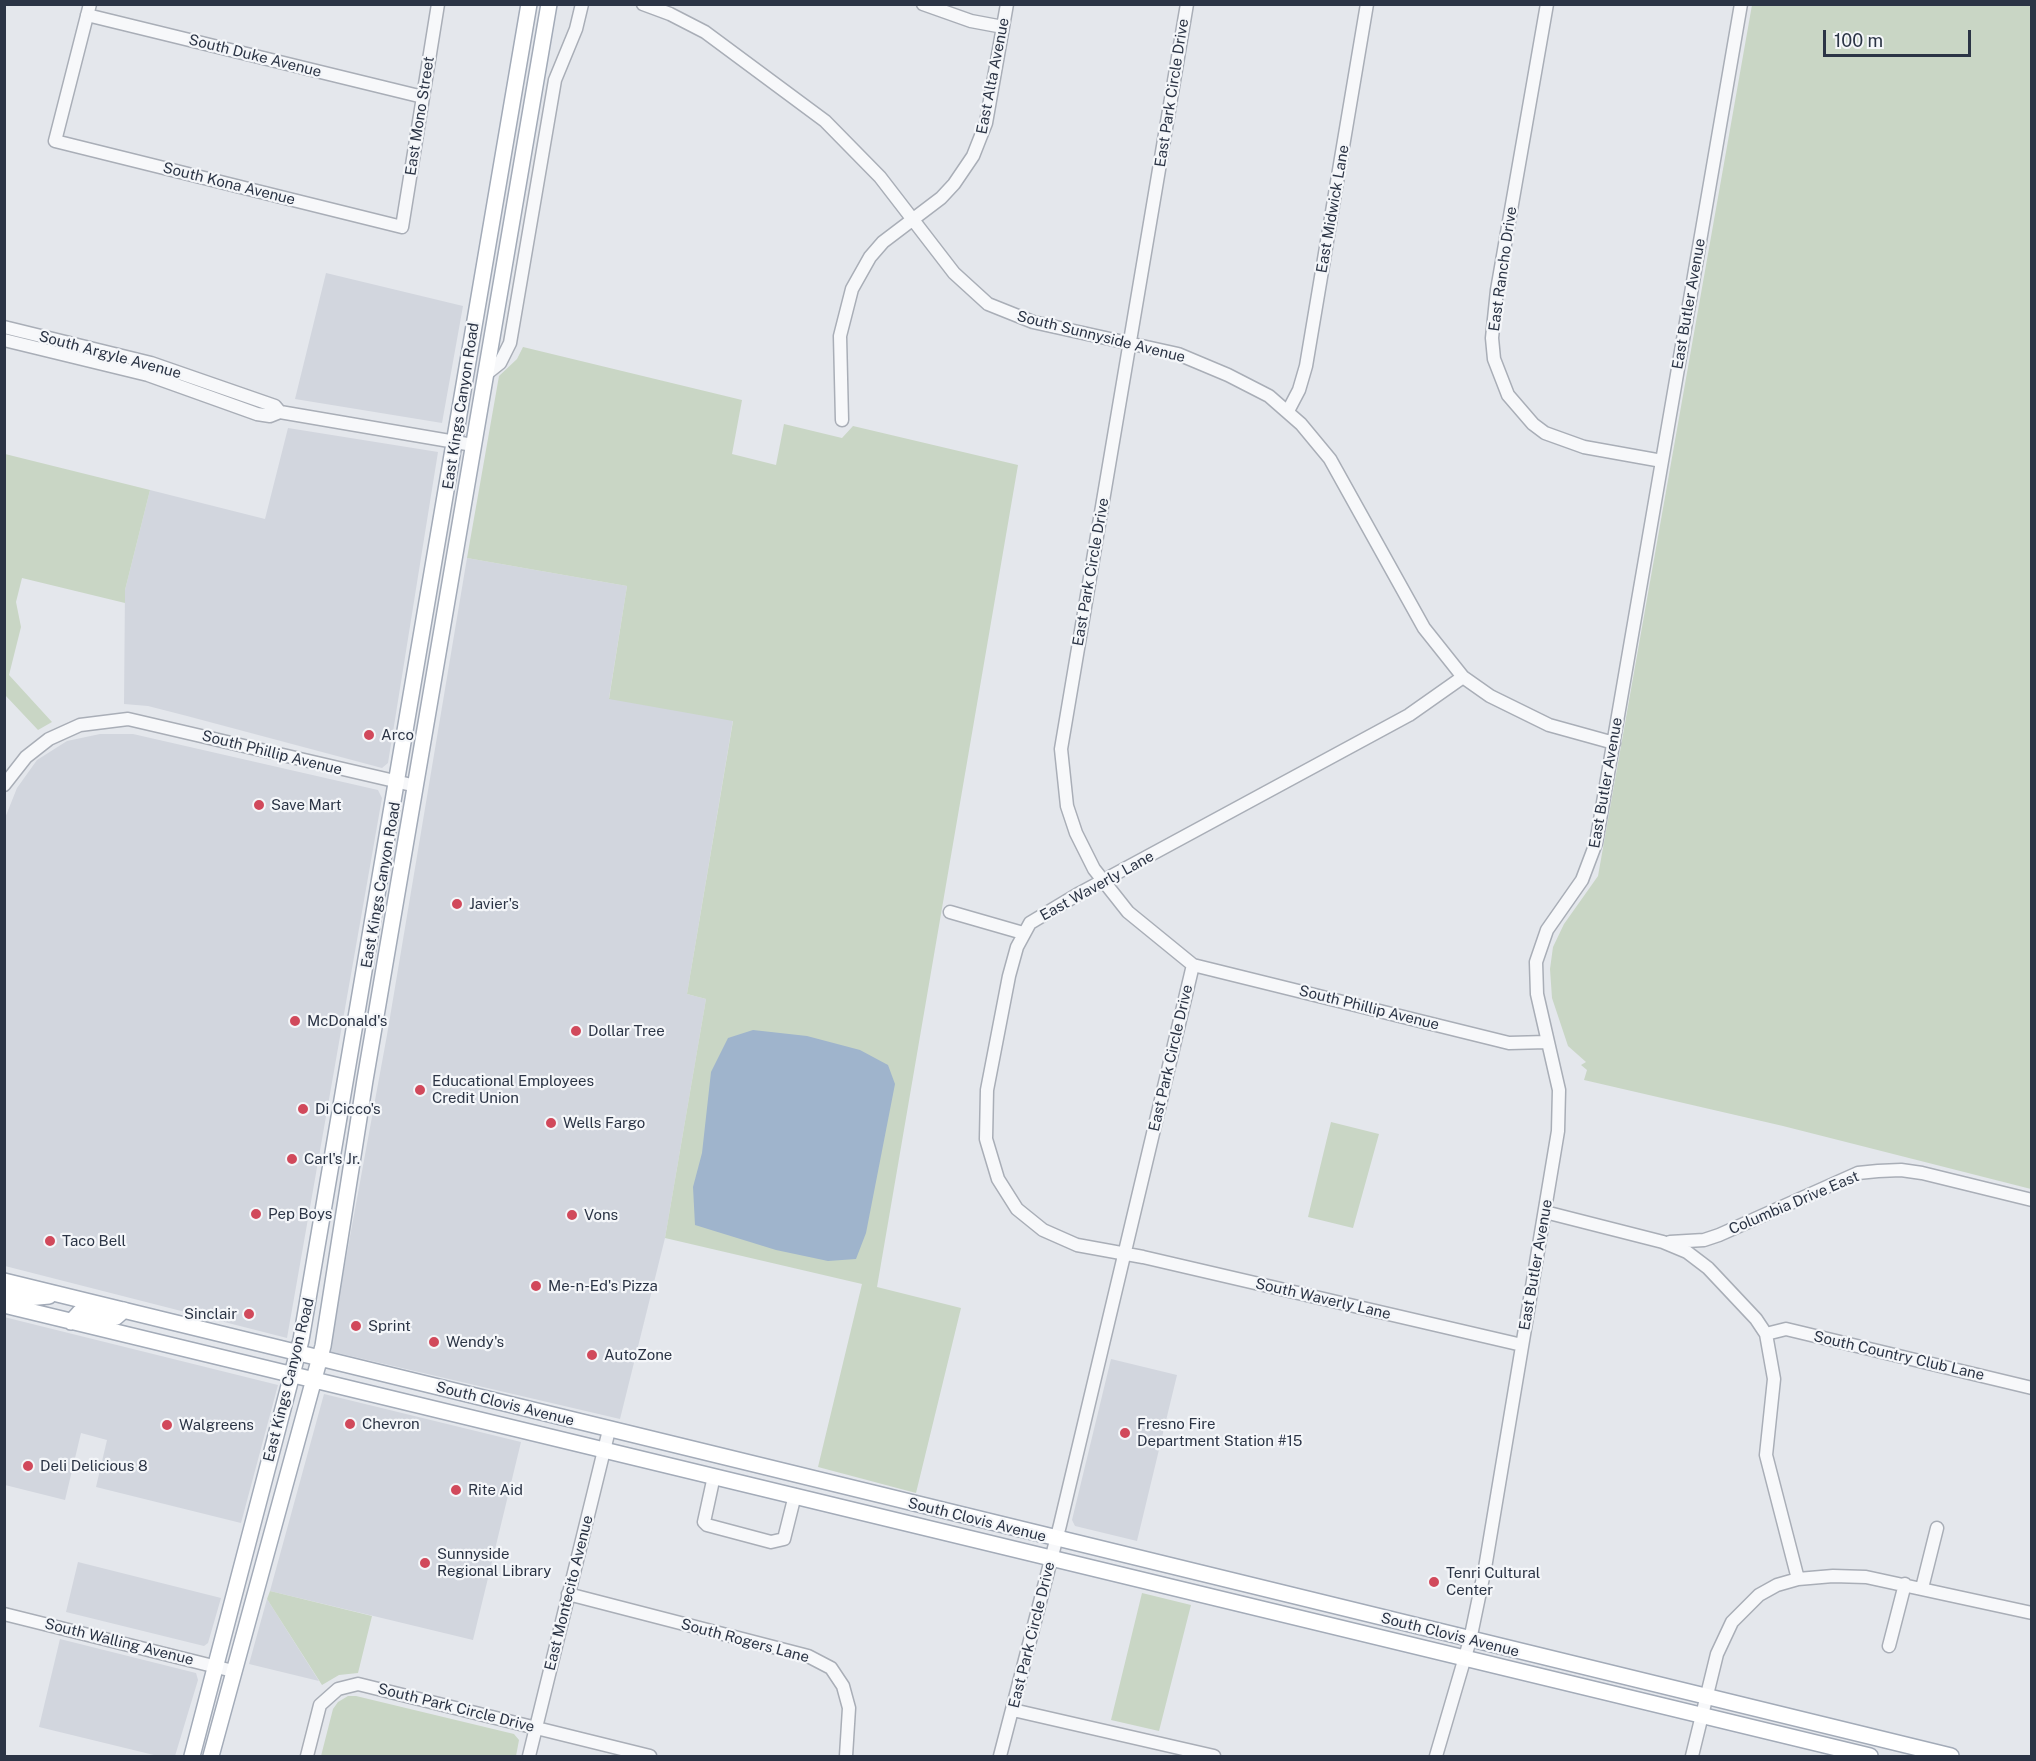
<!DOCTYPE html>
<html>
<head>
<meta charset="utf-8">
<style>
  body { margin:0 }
  #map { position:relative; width:2036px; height:1761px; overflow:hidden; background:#e4e7ec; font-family:"Public Sans",sans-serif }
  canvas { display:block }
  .frame { position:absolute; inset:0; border:6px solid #2b3445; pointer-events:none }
  .scale { position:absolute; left:1823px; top:30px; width:148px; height:27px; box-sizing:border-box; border:3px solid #2b3445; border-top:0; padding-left:8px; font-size:18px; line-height:21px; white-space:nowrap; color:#2b3445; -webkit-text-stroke:4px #f4f6f9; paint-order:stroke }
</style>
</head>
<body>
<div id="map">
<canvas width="2036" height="1761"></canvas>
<div class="frame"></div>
<div class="scale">100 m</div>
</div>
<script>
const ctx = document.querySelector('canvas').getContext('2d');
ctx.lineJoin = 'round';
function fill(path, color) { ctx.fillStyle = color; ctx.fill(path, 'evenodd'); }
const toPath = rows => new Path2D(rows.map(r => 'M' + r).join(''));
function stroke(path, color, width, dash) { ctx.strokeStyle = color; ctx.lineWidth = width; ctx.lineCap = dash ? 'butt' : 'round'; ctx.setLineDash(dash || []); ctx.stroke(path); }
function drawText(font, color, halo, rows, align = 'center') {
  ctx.font = font + ' "Public Sans",sans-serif'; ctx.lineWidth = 4.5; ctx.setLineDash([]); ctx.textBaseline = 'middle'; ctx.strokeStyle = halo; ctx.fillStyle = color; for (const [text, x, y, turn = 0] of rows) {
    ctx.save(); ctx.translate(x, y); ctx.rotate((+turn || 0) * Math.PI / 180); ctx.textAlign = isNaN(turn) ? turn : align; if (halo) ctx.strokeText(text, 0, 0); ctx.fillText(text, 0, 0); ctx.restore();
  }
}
const built = toPath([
  [326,273,463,306,442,423,295,399],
  [288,428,438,452,388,763,382,768,187,716,148,706,124,704,125,590,150,490,265,519],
  [467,558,627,586,609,698,733,720,687,994,706,999,665,1238,620,1419,329,1351,387,1035],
  [100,734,133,734,378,790,382,798,287,1338,5,1266,5,818,17,788,37,760,67,741],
  [4,1317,278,1385,241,1523,96,1487,107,1440,81,1433,65,1500,5,1485],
  [1111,1359,1177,1375,1137,1541,1075,1526,1072,1520],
  [324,1394,521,1442,473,1640,270,1591],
  [78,1562,221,1598,208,1643,204,1646,66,1612],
  [267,1599,319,1681,249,1664],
  [60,1639,196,1673,198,1680,175,1756,158,1756,39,1727]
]);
const green = toPath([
  [1752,5,2031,5,2031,1189,1783,1126,1584,1080,1587,1070,1581,1065,1586,1062,1568,1046,1552,998,1550,969,1553,947,1564,924,1598,876],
  [523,347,742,400,732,454,776,465,784,424,842,438,853,426,1018,465,877,1287,961,1308,916,1493,818,1467,862,1284,665,1238,706,999,687,994,733,721,609,699,627,586,467,558,499,376,517,359],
  [5,454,150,490,125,590,125,603,22,578,16,602,21,627,9,675,52,722,38,730,5,695],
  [1331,1122,1379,1134,1353,1228,1308,1217],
  [270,1591,372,1616,358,1673,339,1675,322,1685,267,1599],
  [1142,1593,1191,1605,1159,1731,1111,1720],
  [348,1696,356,1696,514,1734,519,1740,516,1756,321,1756,333,1709,338,1702]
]);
const water = toPath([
  [753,1030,807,1036,860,1050,888,1065,895,1084,866,1233,856,1259,828,1261,776,1250,695,1225,693,1187,702,1153,711,1072,728,1038]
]);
const minor = toPath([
  [90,4,55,141,402,227,438,4],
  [643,4,670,14,705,32,825,121,880,177,954,273,988,304,1033,322,1178,354,1228,375,1269,396,1301,424,1330,459,1424,628,1463,677,1490,696,1549,725,1614,743],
  [923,4,971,21,1003,27],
  [1547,4,1497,290,1492,338,1494,359,1508,395,1533,424,1545,433,1584,447,1662,461],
  [87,15,423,97],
  [4,327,151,363,275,406,280,412],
  [4,340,148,375,257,414,270,416,280,412,473,445],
  [485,375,500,363,510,343,555,80,576,29,582,4],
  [1288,411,1299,390,1306,366,1367,4],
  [842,420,840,336,852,289,870,257,883,242,941,198,954,184,973,156,986,123,1007,4],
  [1463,677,1409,715,1080,893,1030,923,1017,947,1009,976,987,1090,986,1139,998,1179,1017,1209,1043,1230,1077,1245,1143,1257,1522,1345],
  [4,785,26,757,49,739,80,725,128,719,416,786],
  [950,912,1023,933],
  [1193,965,1509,1043,1547,1042],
  [1545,1212,1663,1242,1687,1252,1708,1268,1756,1319,1766,1334,1774,1379,1766,1455,1798,1579,1777,1585,1759,1595,1732,1622,1717,1654,1692,1756],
  [1670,1242,1704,1240,1719,1235,1858,1173,1878,1171,1901,1170,1922,1173,2032,1200],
  [1766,1334,1786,1329,2032,1388],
  [714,1476,704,1522,707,1525,771,1542,784,1539,795,1495],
  [1798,1579,1833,1576,1866,1577,2032,1613],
  [1922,1588,1937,1528],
  [568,1594,808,1656,831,1668,843,1686,849,1708,846,1756],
  [4,1614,233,1671],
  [1889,1646,1905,1584],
  [1013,1710,1214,1756],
  [307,1756,320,1705,338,1689,358,1684,650,1756],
  [529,1756,609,1430],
  [1000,1756,1060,1525,1193,965,1128,912,1094,869,1076,833,1067,806,1061,749,1187,4],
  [1436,1756,1470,1640,1485,1568,1558,1131,1559,1090,1537,994,1536,962,1547,930,1582,880,1596,843,1741,4]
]);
const major = toPath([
  [4,1281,1951,1756],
  [4,1293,27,1298,49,1296],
  [4,1305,1870,1756],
  [71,1322,80,1312,109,1318,116,1317,124,1310],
  [192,1756,301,1340,529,4],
  [211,1756,323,1346,365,1080,549,4]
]);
const markers = [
  [369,735,6,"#d1495b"],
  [259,805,6,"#d1495b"],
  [457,904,6,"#d1495b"],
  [295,1021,6,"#d1495b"],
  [576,1031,6,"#d1495b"],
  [420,1090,6,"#d1495b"],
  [303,1109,6,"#d1495b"],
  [551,1123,6,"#d1495b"],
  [292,1159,6,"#d1495b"],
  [256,1214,6,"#d1495b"],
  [572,1215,6,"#d1495b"],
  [50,1241,6,"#d1495b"],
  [536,1286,6,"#d1495b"],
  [249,1314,6,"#d1495b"],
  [356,1326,6,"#d1495b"],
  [434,1342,6,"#d1495b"],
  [592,1355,6,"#d1495b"],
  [350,1424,6,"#d1495b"],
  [167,1425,6,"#d1495b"],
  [1125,1433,6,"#d1495b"],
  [28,1466,6,"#d1495b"],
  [456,1490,6,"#d1495b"],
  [425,1563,6,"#d1495b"],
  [1434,1582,6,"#d1495b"]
];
const streetNames = [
  ["South Duke Avenue",255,56,14],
  ["East Alta Avenue",993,76,-79],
  ["East Park Circle Drive",1172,93,-81],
  ["East Mono Street",420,116,-81],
  ["South Kona Avenue",229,184,14],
  ["East Midwick Lane",1333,209,-80],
  ["East Rancho Drive",1503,269,-82],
  ["East Butler Avenue",1689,304,-80],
  ["South Sunnyside Avenue",1101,337,14],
  ["South Argyle Avenue",110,355,15],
  ["East Kings Canyon Road",461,406,-81],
  ["East Park Circle Drive",1091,572,-80],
  ["South Phillip Avenue",272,753,14],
  ["East Butler Avenue",1606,783,-80],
  ["East Kings Canyon Road",381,885,-80],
  ["East Waverly Lane",1097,886,-29],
  ["South Phillip Avenue",1369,1008,14],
  ["East Park Circle Drive",1171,1058,-77],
  ["Columbia Drive East",1794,1203,-23],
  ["East Butler Avenue",1536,1265,-80],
  ["South Waverly Lane",1323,1299,13],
  ["South Country Club Lane",1899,1356,13],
  ["East Kings Canyon Road",289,1380,-76],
  ["South Clovis Avenue",505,1404,14],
  ["South Clovis Avenue",977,1520,14],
  ["East Montecito Avenue",569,1593,-76],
  ["East Park Circle Drive",1032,1635,-76],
  ["South Clovis Avenue",1450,1635,14],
  ["South Rogers Lane",745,1641,15],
  ["South Walling Avenue",119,1642,14],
  ["South Park Circle Drive",456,1708,14]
];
const poiNames = [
  ["Arco",381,735],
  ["Save Mart",271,805],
  ["Javier's",469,904],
  ["McDonald's",307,1021],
  ["Dollar Tree",588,1031],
  ["Educational Employees",432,1081],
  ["Credit Union",432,1098],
  ["Di Cicco's",315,1109],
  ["Wells Fargo",563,1123],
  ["Carl's Jr.",304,1159],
  ["Pep Boys",268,1214],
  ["Vons",584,1215],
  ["Taco Bell",62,1241],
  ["Me-n-Ed's Pizza",548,1286],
  ["Sinclair",237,1314,"right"],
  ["Sprint",368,1326],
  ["Wendy's",446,1342],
  ["AutoZone",604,1355],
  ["Chevron",362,1424],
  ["Fresno Fire",1137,1424],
  ["Department Station #15",1137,1441],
  ["Walgreens",179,1425],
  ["Deli Delicious 8",40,1466],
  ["Rite Aid",468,1490],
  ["Sunnyside",437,1554],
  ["Regional Library",437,1571],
  ["Tenri Cultural",1446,1573],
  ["Center",1446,1590]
];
fill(built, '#d2d6de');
fill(green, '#c9d6c5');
fill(water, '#9fb4cc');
stroke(minor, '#a9aeb7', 15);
stroke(major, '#a3abb8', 18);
stroke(minor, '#f7f8fa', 12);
stroke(major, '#fff', 15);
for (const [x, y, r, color] of markers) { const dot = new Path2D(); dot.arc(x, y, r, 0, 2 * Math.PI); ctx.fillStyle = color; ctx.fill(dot); stroke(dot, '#f4f6f9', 2); }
drawText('15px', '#2b3445', '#f4f6f9', streetNames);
drawText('15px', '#2b3445', '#f4f6f9', poiNames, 'left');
</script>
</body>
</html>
